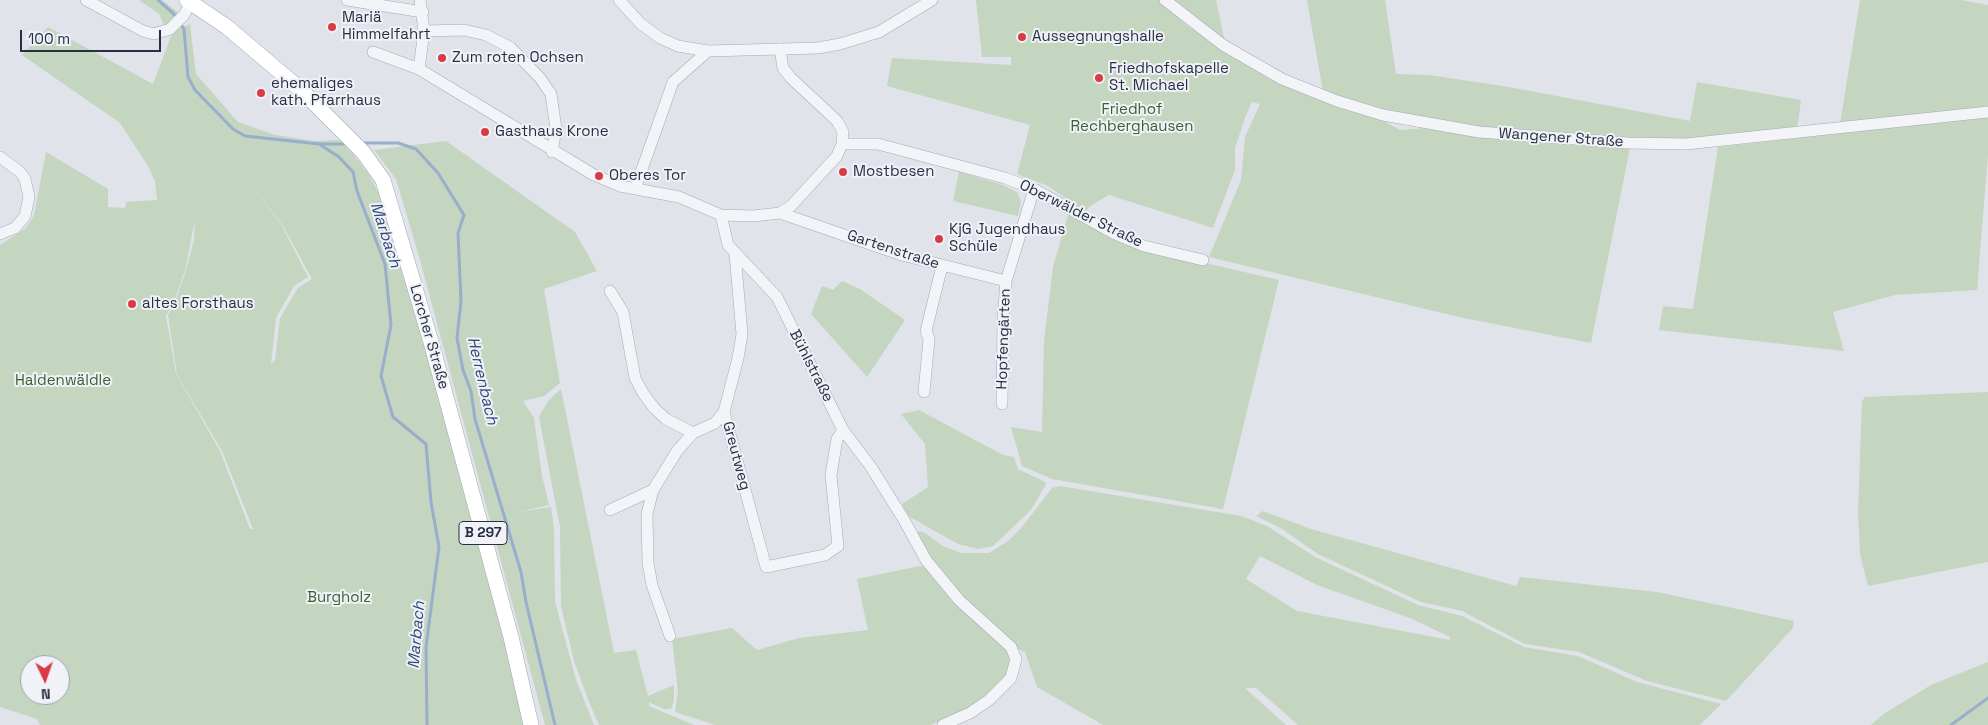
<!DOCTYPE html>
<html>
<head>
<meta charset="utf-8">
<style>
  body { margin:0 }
  #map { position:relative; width:1988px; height:725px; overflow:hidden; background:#e0e3ea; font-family:"Space Grotesk",sans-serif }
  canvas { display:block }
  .north { position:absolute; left:20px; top:655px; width:50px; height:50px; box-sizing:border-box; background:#f0f2f7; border:1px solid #a0a4af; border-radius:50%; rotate:177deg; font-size:14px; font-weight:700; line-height:20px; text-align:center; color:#272f43 }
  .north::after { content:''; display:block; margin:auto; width:18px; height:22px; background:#da3a46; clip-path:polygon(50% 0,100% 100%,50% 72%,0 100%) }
  .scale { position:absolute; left:20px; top:30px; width:141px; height:22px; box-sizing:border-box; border:2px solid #272f43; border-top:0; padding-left:6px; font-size:15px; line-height:18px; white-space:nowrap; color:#272f43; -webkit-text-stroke:4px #f0f2f7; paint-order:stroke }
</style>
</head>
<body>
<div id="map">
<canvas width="1988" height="725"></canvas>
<div class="north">N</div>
<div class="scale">100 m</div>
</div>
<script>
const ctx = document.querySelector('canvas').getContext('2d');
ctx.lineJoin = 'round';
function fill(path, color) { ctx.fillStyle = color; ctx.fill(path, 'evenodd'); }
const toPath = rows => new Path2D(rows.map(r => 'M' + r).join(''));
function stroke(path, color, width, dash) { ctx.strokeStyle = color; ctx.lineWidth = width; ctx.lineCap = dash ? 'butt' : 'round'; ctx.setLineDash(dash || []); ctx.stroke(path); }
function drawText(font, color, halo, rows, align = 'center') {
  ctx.font = font + ' "Space Grotesk",sans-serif'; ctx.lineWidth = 4; ctx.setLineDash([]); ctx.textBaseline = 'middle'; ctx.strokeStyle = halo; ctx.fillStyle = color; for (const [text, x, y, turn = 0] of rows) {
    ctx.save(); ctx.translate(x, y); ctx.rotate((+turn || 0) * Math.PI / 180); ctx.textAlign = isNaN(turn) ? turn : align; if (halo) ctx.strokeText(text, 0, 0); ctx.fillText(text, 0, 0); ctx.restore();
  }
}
const green = toPath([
  [139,0,162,0,179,13,165,28,159,14],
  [976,0,1159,0,1186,25,1271,80,1321,101,1378,118,1400,130,1425,128,1490,138,1630,148,1591,343,1459,317,1209,257,1241,180,1245,137,1260,104,1252,102,1245,118,1235,148,1235,170,1213,228,1109,195,1090,206,1086,212,1048,186,1017,174,1030,125,887,86,892,58,1011,65,1011,57,982,57],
  [1174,0,1216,0,1225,42],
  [1307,0,1385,0,1396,74,1429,75,1509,87,1690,121,1697,82,1801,100,1797,130,1683,140,1587,137,1498,130,1369,107,1323,92],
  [1860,0,1961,0,1988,5,1988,107,1840,124],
  [190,24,196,74,238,122,275,135,316,141,339,140,353,154,369,175,381,197,418,318,509,653,526,725,40,725,37,719,0,707,0,245,26,228,34,215,46,152,108,189,108,207,125,208,126,202,157,200,155,181,148,166,120,123,22,55,48,27,153,84,173,31],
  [247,178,283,226,312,279,298,288,280,318,275,360,271,364,276,318,294,286,308,277,282,226],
  [195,220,194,240,186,270,175,303,168,315,177,375,222,451,253,529,250,529,220,451,176,374,166,316,174,302,185,270],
  [30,665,60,665,60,695,30,695],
  [1988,117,1988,154,1977,290,1895,295,1833,312,1844,351,1659,330,1663,306,1693,309,1718,147],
  [446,141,575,232,597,271,544,289,560,383,544,396,523,401,534,418,542,476,549,505,518,512,551,507,554,530,555,602,576,680,594,725,545,725,420,260,396,179,374,150],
  [959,172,1003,185,1017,192,1021,202,1018,216,953,201],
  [1068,215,1127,245,1279,280,1223,509,1052,479,1022,466,1011,427,1042,432,1044,341,1053,267],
  [842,281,860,289,905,320,867,377,811,314,822,286,833,290],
  [561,389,614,653,636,650,648,696,674,685,674,701,671,709,664,709,649,702,649,706,694,725,599,725,589,702,574,661,561,606,560,527,539,417,548,401],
  [1988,392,1988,562,1868,586,1860,554,1858,513,1862,401,1865,397],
  [919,410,1003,455,1014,457,1018,469,1045,482,1046,484,1031,510,993,546,978,549,958,544,908,516,902,504,928,487,925,444,901,414],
  [1060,486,1241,516,1267,526,1315,557,1418,605,1462,616,1524,647,1578,656,1637,682,1721,704,1700,725,1298,725,1256,688,1245,688,1286,725,1103,725,1037,687,1025,652,1018,649,960,598,941,577,917,534,919,531,925,533,943,546,961,553,989,553,1008,541,1022,527,1052,488],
  [1260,556,1317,585,1410,618,1450,637,1450,640,1297,611,1246,579],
  [1263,511,1311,529,1516,586,1520,577,1657,592,1794,621,1793,628,1726,701,1647,681,1579,652,1525,644,1462,611,1421,602,1318,554,1282,529,1256,516],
  [925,565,935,580,966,613,998,641,1010,656,1009,673,1001,683,976,704,931,725,715,725,675,712,678,691,672,639,732,628,757,650,799,638,868,630,857,579],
  [1988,662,1988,725,1871,725,1885,713,1931,685]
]);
const stream = toPath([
  [158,0,173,13,184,29,188,77,195,90,233,129,245,136,319,144,339,157,353,172,357,191,385,264,391,325,381,376,393,417,426,444,431,502,439,547,426,647,427,725],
  [361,143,398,143,416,149,438,173,464,215,458,233,461,301,457,338,463,370,471,391,475,419,521,572,526,602,555,725],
  [319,144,347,144],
  [1951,725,1988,698]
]);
const minor = toPath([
  [86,0,143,31,154,34,170,29,184,15,191,2],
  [347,0,423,12],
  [619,0,641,24,660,38,678,46,708,51,818,48,840,44,879,32,932,0],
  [1165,0,1223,45,1282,79,1337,101,1383,115,1479,132,1627,143,1686,144,1988,112],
  [424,31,464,30,486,35,511,48,540,78,551,94,556,129,552,152],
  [373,52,419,69,594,175,620,186,679,197,721,215,753,216,780,213,791,206,837,156,842,144,843,132,837,121,791,78,783,68,780,49],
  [419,69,424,31,420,0],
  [842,144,878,144,1005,178,1034,189,1115,234,1144,246,1203,260],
  [0,157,20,172,25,179,29,197,25,216,15,228,0,234],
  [635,189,673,82,708,51],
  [780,213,902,255,1006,281],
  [721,215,728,245,777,297,843,430,871,467,904,520,926,560,959,600,1011,647,1016,659,1011,678,989,700,970,713,943,725],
  [735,254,742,334,738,358,724,412,766,567,825,555,838,546,831,475,837,439,843,430],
  [610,291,623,312,635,378,643,393,654,408,666,419,693,433],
  [924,392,929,339,926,331,942,266],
  [1002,404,1003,320,1006,281,1034,189],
  [610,510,653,490],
  [670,636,652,585,648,563,647,514,653,490,677,451,693,433,715,423,724,412]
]);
const major = toPath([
  [187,0,227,27,300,89,363,152,383,180,431,342,511,637,531,725]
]);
const markers = [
  [332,27,5,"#da3a46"],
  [1022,37,5,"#da3a46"],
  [442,58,5,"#da3a46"],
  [1099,78,5,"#da3a46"],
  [261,93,5,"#da3a46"],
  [485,132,5,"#da3a46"],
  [843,172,5,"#da3a46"],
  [599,176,5,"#da3a46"],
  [939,239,5,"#da3a46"],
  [132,304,5,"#da3a46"]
];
const shields = [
  [483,533,48]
];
const shieldNames = [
  ["B 297",483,533]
];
const poiNames = [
  ["Mariä",342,18],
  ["Himmelfahrt",342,35],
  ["Aussegnungshalle",1032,37],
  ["Zum roten Ochsen",452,58],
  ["Friedhofskapelle",1109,69],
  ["St. Michael",1109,86],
  ["ehemaliges",271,84],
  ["kath. Pfarrhaus",271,101],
  ["Gasthaus Krone",495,132],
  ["Mostbesen",853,172],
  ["Oberes Tor",609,176],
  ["KjG Jugendhaus",949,230],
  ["Schüle",949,247],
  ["altes Forsthaus",142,304]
];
const parkNames = [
  ["Friedhof",1132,110],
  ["Rechberghausen",1132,127],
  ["Haldenwäldle",63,381],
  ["Burgholz",339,598]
];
const streetNames = [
  ["Wangener Straße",1561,138,4],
  ["Oberwälder Straße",1081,214,26],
  ["Gartenstraße",893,250,18],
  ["Lorcher Straße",429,337,74],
  ["Hopfengärten",1004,339,-88],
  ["Bühlstraße",811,366,63],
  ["Greutweg",736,456,75]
];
const waterNames = [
  ["Marbach",385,235,72],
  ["Herrenbach",482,381,77],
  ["Marbach",417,635,-85]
];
fill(green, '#c4d5c0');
stroke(stream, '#98aecd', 3);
stroke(minor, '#a5a9b5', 12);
stroke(major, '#9ea6b7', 16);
stroke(minor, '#f3f4f8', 11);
stroke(major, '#fff', 15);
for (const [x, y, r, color] of markers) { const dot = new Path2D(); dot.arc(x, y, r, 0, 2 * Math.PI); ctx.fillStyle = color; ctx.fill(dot); stroke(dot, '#f0f2f7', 2); }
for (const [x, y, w] of shields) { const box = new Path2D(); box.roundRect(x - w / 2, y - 11.5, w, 23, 4); ctx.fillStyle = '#f0f2f7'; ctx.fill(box); stroke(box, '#272f43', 1); }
drawText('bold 14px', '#272f43', null, shieldNames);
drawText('15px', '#272f43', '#f0f2f7', poiNames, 'left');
drawText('15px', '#386033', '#f0f2f7', parkNames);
drawText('15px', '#272f43', '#f0f2f7', streetNames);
drawText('italic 16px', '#2d4a7b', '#f0f2f7', waterNames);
</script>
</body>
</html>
